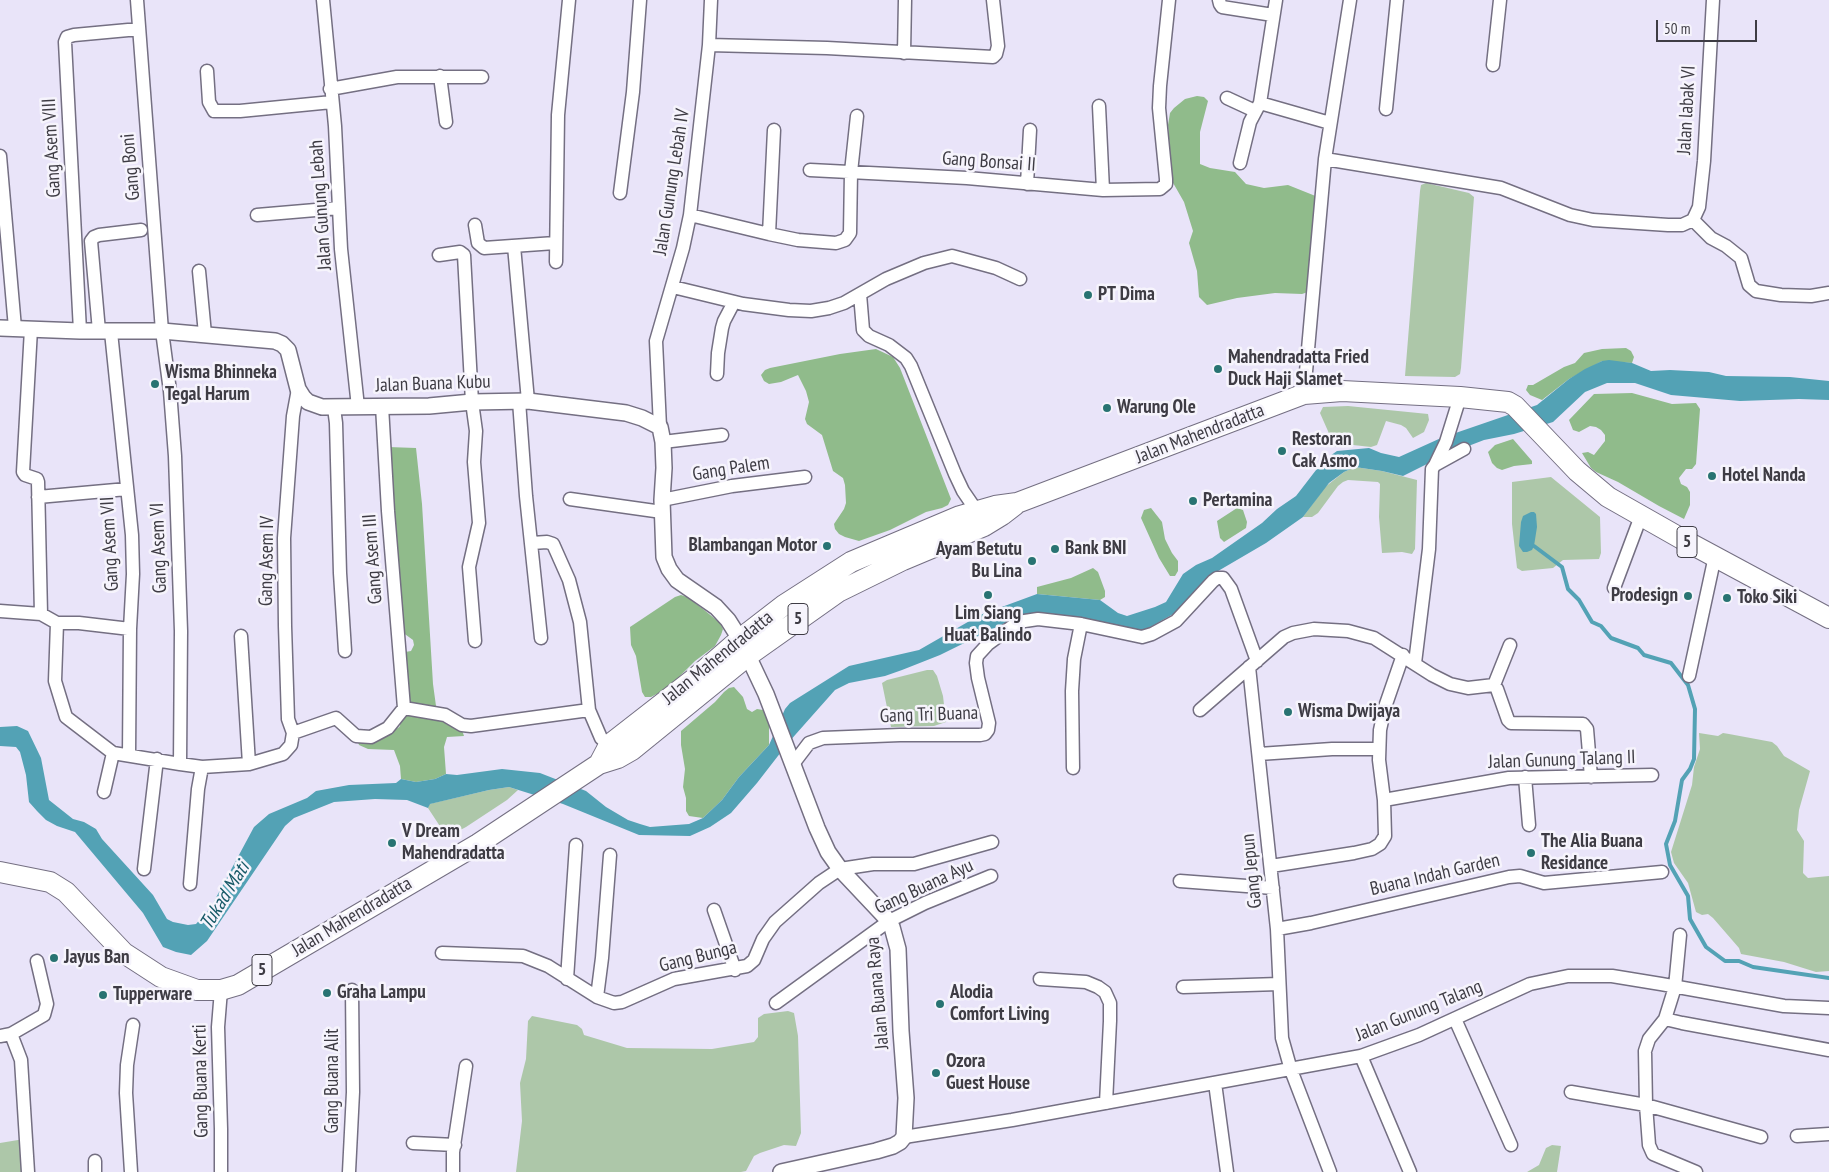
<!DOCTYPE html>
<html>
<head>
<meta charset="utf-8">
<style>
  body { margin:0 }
  #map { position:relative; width:1829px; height:1172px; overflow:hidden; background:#e9e4f9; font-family:"PT Sans Narrow",sans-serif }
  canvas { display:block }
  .scale { position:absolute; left:1656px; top:20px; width:101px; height:22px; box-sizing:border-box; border:2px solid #3e3c44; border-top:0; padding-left:6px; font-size:15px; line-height:18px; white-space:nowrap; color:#3e3c44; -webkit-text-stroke:4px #f6f4fc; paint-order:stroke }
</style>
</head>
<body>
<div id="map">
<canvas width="1829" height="1172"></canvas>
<div class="scale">50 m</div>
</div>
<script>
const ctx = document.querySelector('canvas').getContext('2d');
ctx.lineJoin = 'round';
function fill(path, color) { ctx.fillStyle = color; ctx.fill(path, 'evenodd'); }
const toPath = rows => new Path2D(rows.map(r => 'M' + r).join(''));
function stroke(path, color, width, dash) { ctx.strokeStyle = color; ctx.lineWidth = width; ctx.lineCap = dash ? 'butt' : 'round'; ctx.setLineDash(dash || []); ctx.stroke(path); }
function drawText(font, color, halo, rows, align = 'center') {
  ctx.font = font + ' "PT Sans Narrow",sans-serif'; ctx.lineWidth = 5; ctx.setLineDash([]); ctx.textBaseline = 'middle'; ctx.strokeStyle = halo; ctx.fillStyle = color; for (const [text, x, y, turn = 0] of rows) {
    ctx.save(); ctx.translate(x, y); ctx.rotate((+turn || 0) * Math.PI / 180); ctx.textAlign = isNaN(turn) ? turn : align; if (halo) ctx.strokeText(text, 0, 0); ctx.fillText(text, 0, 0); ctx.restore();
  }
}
const green = toPath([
  [1426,183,1469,193,1474,197,1461,368,1460,374,1455,377,1405,376,1420,191,1421,185],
  [1348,406,1428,414,1429,420,1424,432,1413,438,1406,428,1401,425,1386,421,1377,445,1371,447,1353,445,1335,447,1320,413,1323,407],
  [1355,467,1382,471,1417,480,1415,549,1412,554,1402,552,1382,553,1379,517,1380,484,1378,482,1348,480,1343,482,1338,486,1318,513,1312,517,1303,517,1325,487,1344,472],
  [1551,477,1600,517,1601,553,1599,559,1563,560,1553,568,1522,571,1517,568,1512,524,1512,482],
  [927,670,933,670,937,676,943,696,946,722,934,726,891,727,882,683,887,680],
  [1699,733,1718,736,1723,733,1729,734,1772,742,1777,746,1784,756,1810,771,1799,810,1797,830,1804,841,1803,873,1808,878,1829,876,1829,971,1816,972,1784,962,1741,954,1739,948,1713,918,1708,914,1702,915,1696,912,1688,883,1674,863,1671,852,1692,785,1694,767,1700,749],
  [509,787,518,790,507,800,466,827,447,837,428,808,429,804,489,790],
  [788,1011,794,1013,798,1036,801,1133,796,1146,784,1145,760,1153,754,1156,746,1171,741,1172,516,1172,522,1121,520,1083,526,1059,528,1021,532,1016,577,1025,582,1029,584,1035,627,1048,712,1049,754,1042,758,1037,758,1018,764,1014],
  [24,1139,26,1172,0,1172,0,1143],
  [1552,1145,1561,1146,1557,1172,1527,1172,1539,1165,1546,1148]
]);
const forest = toPath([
  [1197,96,1204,97,1208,101,1200,132,1200,164,1210,168,1235,172,1246,184,1264,188,1288,185,1318,197,1308,292,1302,294,1275,293,1237,298,1207,305,1199,297,1197,271,1189,243,1193,231,1184,202,1172,181,1168,125,1170,113,1174,108,1185,99],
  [1626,348,1631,351,1634,357,1632,363,1602,361,1569,379,1542,400,1530,395,1526,390,1528,385,1533,385,1564,367,1575,363,1584,353,1602,349],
  [876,349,893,357,900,368,951,499,948,505,942,508,926,512,890,530,859,541,845,537,839,534,835,529,834,524,844,509,846,503,845,485,843,478,833,471,822,435,807,424,805,419,809,402,806,391,798,375,781,382,769,384,764,381,761,375,765,370,770,368,840,354],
  [1632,393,1672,404,1696,403,1700,409,1696,464,1692,469,1686,469,1679,478,1681,484,1687,487,1690,492,1690,505,1684,519,1659,506,1618,482,1596,472,1591,468,1582,453,1588,452,1594,455,1605,441,1605,435,1601,430,1596,427,1590,426,1579,432,1573,430,1569,420,1594,394],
  [1513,439,1532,461,1532,464,1514,466,1502,470,1497,468,1492,463,1488,452,1495,445],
  [388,447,416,448,422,504,433,684,436,706,446,724,462,730,464,736,447,737,444,747,446,774,435,779,416,782,401,779,400,766,394,750,368,749,359,745,356,736,398,728,400,726,405,652,411,651,414,645,413,640,402,632],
  [1151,508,1162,522,1165,539,1172,553,1178,561,1178,571,1175,576,1170,576,1159,558,1141,518,1144,510],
  [1237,508,1243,510,1247,522,1246,528,1224,542,1220,538,1217,521],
  [1093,568,1098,572,1105,591,1105,597,1100,600,1037,594,1037,587,1071,578],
  [681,595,687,597,703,609,720,623,723,629,721,635,715,646,695,661,668,688,651,697,645,697,642,692,636,656,631,645,630,627,675,597],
  [734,687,743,697,747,709,752,712,757,709,763,710,769,721,769,745,739,777,722,800,703,818,689,816,686,811,686,798,683,787,685,769,681,745,681,731,715,702,724,692,729,688]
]);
const water = toPath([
  [1609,360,1632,363,1651,371,1670,370,1709,372,1726,376,1790,377,1829,381,1829,400,1799,399,1740,401,1671,395,1635,383,1607,383,1585,392,1553,422,1514,434,1484,440,1445,455,1403,476,1382,471,1355,467,1344,472,1329,483,1303,517,1266,543,1213,574,1175,613,1147,629,1141,630,1084,618,1046,613,1019,616,940,655,902,670,885,676,849,683,835,690,788,743,757,783,731,813,710,827,690,836,639,835,563,804,509,787,489,790,430,804,428,808,407,800,375,799,334,802,294,818,285,826,207,941,191,955,176,952,163,947,143,913,75,832,57,826,46,820,37,811,29,802,26,775,20,752,16,747,0,746,0,727,17,726,28,731,41,758,49,800,73,819,84,822,96,829,102,839,153,895,167,919,173,922,188,925,196,924,211,907,254,827,269,814,307,798,316,791,349,785,396,783,401,779,416,782,435,779,446,774,457,775,502,769,540,773,586,791,606,807,628,820,640,824,650,827,689,824,703,818,722,800,739,777,769,745,785,709,790,703,849,666,919,650,980,615,1037,594,1100,600,1118,613,1127,616,1155,607,1166,602,1183,574,1196,565,1212,558,1262,523,1277,509,1296,496,1323,461,1337,451,1369,448,1381,453,1399,457,1441,438,1537,405,1569,379,1585,369,1602,361],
  [1531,512,1534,512,1536,514,1537,527,1534,546,1532,550,1527,552,1523,552,1519,546,1521,522,1523,516]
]);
const stream = toPath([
  [1534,546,1562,567,1568,589,1579,600,1592,622,1601,626,1611,638,1638,648,1644,655,1671,663,1688,685,1695,709,1694,759,1690,769,1682,780,1675,821,1666,844,1670,865,1688,896,1690,919,1706,947,1725,961,1739,961,1753,967,1829,978]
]);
const minor = toPath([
  [137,0,162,331,170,391,175,456,181,631,180,764],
  [323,0,335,126,341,249,358,407],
  [1219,0,1220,4,1222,7,1273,15],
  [1276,0,1260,103,1330,123],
  [709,45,827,48,993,57,996,54,998,46,993,0],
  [904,53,905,0],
  [1493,65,1500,0],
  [207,71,209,102,214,111,240,111,332,102],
  [440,76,446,122],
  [330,89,397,77,482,77],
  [1227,98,1255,111],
  [1099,106,1103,190],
  [1386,109,1397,0],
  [0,156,15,328],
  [1325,159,1501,188,1570,215,1593,220,1668,225,1682,225,1693,220],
  [1240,163,1250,122,1260,103],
  [810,170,967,178,1103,190,1160,189,1166,184,1166,179,1159,108,1160,86,1169,0],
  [1027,184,1030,130],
  [620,193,633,92,640,0],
  [257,215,339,208],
  [690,215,769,234,798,240,836,243,845,240,850,233,851,172,857,116],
  [1693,220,1699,207,1704,161,1713,0],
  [1693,220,1711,238,1726,246,1741,258,1749,285,1756,291,1781,295,1811,296,1829,293],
  [475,225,478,243,484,248,555,243],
  [769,234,774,130],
  [514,246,528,401],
  [439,255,460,252,464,255,472,402,476,431,474,462,479,523,469,567,475,641],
  [556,262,558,115,569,0],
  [199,271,205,334],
  [673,287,743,304,789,310,811,311,829,308,844,303,886,279,924,263,952,256,996,268,1020,279],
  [860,294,863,330,869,336,889,345,906,358,911,366,955,474,963,491,976,510],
  [31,329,23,472,25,475,37,479,38,482,41,614],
  [80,331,65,42,67,37,74,35,139,29],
  [99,331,91,241,94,237,99,235,141,230],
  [111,332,132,535,133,574,130,629,129,755],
  [717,374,718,353,722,328,724,321,734,302],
  [1304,394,1325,159,1350,0],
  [519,401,526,496,541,638],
  [382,406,388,511,404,708],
  [334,408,336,423,340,573,345,651],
  [660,427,656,341,683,248,690,215,709,45,711,0],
  [663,442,722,435],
  [1435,465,1446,442,1460,397],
  [38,497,127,489],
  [570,499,662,512],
  [662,500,732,486,805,477],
  [532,543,547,542,553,544,569,580,580,622,589,710,601,738,609,745],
  [1614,588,1641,516],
  [0,611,41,614,57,623,79,623,130,629],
  [57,623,55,681,66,717,113,753,180,764,202,767,249,764,283,754,291,745,293,733,336,718,356,736,371,737,388,728,404,708,445,715,462,725,471,726,589,710],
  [241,636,249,764],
  [1415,663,1429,549,1432,469,1435,465,1464,449],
  [1249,667,1277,929,1282,1038,1291,1070,1330,1172],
  [1689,676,1715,556],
  [1494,685,1510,645],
  [1200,710,1284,637,1293,633,1314,629,1348,631,1374,638,1432,675,1450,684,1468,688,1494,685,1497,689,1508,720,1511,723,1583,724,1587,729,1591,777],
  [293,733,288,719,285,626,284,538,293,416,298,389],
  [1259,754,1332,749,1379,749],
  [793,764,809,743,823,738,900,735,980,735,985,734,988,730,989,723,978,678,976,663,977,656,988,644,1018,622,1038,619,1081,624,1142,637,1152,634,1176,621,1213,581,1217,578,1223,578,1231,589,1257,661],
  [1073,768,1072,691,1074,659,1081,624],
  [1525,777,1529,825],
  [104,792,113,753],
  [1384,800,1509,778,1652,775],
  [1271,866,1354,853,1372,849,1380,844,1385,836,1384,800,1379,760,1380,730,1385,707,1403,655],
  [144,869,157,759],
  [1180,881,1273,888],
  [190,884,198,789,202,767],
  [714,910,735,970],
  [1277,929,1311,923,1509,877,1520,876,1544,883,1662,872],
  [1680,935,1675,987,1665,1019,1649,1039,1645,1051,1646,1105,1649,1145,1653,1154,1696,1172],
  [442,953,523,956,548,966,597,997,614,1003,622,1002,674,979,747,966,754,960,763,939,775,922,819,883,840,869,873,864,914,864,992,842],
  [567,979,576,845],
  [1040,979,1086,982,1098,987,1105,992,1110,1003,1110,1021,1106,1103],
  [1183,987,1279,984],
  [597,997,602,958,610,855],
  [776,1003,889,921,925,903,991,876],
  [1455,1019,1511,1145],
  [1665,1019,1682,1023,1829,1050],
  [11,1034,21,1060,28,1172],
  [0,1036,11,1034,44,1015,47,1004,37,961],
  [1361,1056,1410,1172],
  [1215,1083,1227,1172],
  [1571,1092,1646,1105,1761,1137],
  [1797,1136,1829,1134],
  [904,1137,1012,1120,1361,1056,1419,1035,1530,984,1568,976,1612,976,1661,984,1784,1006,1829,1008],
  [413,1143,455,1145],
  [95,1161,95,1172],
  [131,1172,126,1093,127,1065,133,1025],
  [221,1172,221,1129,218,1027,221,990],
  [349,1172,353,1092,352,990],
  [453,1172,453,1152,466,1066]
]);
const tertiary = toPath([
  [0,328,80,331,162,331,275,341,282,344,288,350,298,389,303,397,308,402,322,407,429,406,472,402,528,401,626,413,642,418,660,427,663,442,664,468,662,500,664,557,669,569,677,580,716,607,728,620,740,639,766,694,817,828,828,852,840,869,889,921,892,927,898,949,901,1031,906,1098,904,1137,900,1142,893,1146,876,1151,781,1172]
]);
const trunk = toPath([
  [599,764,609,745,695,678,740,639,784,605,851,562,960,516,995,506,1017,503,1304,394,1342,391,1460,397,1508,402,1515,406,1577,471,1608,497,1682,539,1829,618],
  [0,872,50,882,66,892,124,953,161,977,197,990,221,990,238,985,478,844,599,764,618,758,632,750,749,655,838,592,903,560,984,526,1002,515,1015,505]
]);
const markers = [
  [1088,295,5,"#287372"],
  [1218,369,5,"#287372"],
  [155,384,5,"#287372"],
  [1107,408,5,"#287372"],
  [1282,451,5,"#287372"],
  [1712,476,5,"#287372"],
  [1193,501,5,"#287372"],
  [827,546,5,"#287372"],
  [1055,549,5,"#287372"],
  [1032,561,5,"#287372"],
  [988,595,5,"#287372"],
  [1688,596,5,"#287372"],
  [1727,598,5,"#287372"],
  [1288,712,5,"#287372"],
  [392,843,5,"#287372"],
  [1531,853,5,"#287372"],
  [54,958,5,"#287372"],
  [327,993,5,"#287372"],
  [103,995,5,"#287372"],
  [940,1004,5,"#287372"],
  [936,1073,5,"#287372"]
];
const shields = [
  [1687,542,20],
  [798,619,20],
  [262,970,20]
];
const shieldNames = [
  ["5",1687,542],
  ["5",798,619],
  ["5",262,970]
];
const streetNames = [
  ["Jalan labak VI",1687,110,-87],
  ["Gang Asem VIII",52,148,-93],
  ["Gang Bonsai II",989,162,4],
  ["Gang Boni",131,167,-95],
  ["Jalan Gunung Lebah IV",672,182,-81],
  ["Jalan Gunung Lebah",321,205,-94],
  ["Jalan Buana Kubu",433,384,-2],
  ["Jalan Mahendradatta",1200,434,-21],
  ["Gang Palem",731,469,-9],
  ["Gang Asem VII",110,544,-93],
  ["Gang Asem VI",159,548,-92],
  ["Gang Asem III",373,559,-94],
  ["Gang Asem IV",267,561,-89],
  ["Jalan Mahendradatta",718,658,-39],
  ["Gang Tri Buana",929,715,-2],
  ["Jalan Gunung Talang II",1562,760,-2],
  ["Gang Jepun",1252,871,-96],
  ["Buana Indah Garden",1435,875,-13],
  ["Gang Buana Ayu",924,887,-25],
  ["Jalan Mahendradatta",352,917,-31],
  ["Gang Bunga",698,957,-14],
  ["Jalan Buana Raya",878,993,-95],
  ["Jalan Gunung Talang",1419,1011,-22],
  ["Gang Buana Kerti",201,1081,-91],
  ["Gang Buana Alit",333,1081,-90]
];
const poiNames = [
  ["PT Dima",1098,295],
  ["Mahendradatta Fried",1228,358],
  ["Duck Haji Slamet",1228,380],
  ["Wisma Bhinneka",165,373],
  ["Tegal Harum",165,395],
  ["Warung Ole",1117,408],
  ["Restoran",1292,440],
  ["Cak Asmo",1292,462],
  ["Hotel Nanda",1722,476],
  ["Pertamina",1203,501],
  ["Blambangan Motor",817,546,"right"],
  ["Bank BNI",1065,549],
  ["Ayam Betutu",1022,550,"right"],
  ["Bu Lina",1022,572,"right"],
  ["Prodesign",1678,596,"right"],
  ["Toko Siki",1737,598],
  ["Lim Siang",988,614,"center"],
  ["Huat Balindo",988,636,"center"],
  ["Wisma Dwijaya",1298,712],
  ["V Dream",402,832],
  ["Mahendradatta",402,854],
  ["The Alia Buana",1541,842],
  ["Residance",1541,864],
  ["Jayus Ban",64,958],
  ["Graha Lampu",337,993],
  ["Alodia",950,993],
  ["Comfort Living",950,1015],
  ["Tupperware",113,995],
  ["Ozora",946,1062],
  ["Guest House",946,1084]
];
const waterNames = [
  ["Tukad Mati",225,896,-58]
];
fill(green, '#adc7a9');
fill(forest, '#90bb8b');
fill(water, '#53a2b5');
stroke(stream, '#53a2b5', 4);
stroke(minor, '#746f82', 15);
stroke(tertiary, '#746f82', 18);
stroke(trunk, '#746f82', 22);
stroke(minor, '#fff', 12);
stroke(tertiary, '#fff', 15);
stroke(trunk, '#fff', 20);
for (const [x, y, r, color] of markers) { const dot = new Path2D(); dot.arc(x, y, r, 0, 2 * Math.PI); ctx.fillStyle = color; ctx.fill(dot); stroke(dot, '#f6f4fc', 2); }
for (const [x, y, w] of shields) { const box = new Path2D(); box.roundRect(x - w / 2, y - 15.5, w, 31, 4); ctx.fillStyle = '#f6f4fc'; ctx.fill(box); stroke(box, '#3e3c44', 1); }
drawText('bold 18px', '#3e3c44', null, shieldNames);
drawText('19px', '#3e3c44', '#f6f4fc', streetNames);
drawText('bold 19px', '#3e3c44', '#f6f4fc', poiNames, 'left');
drawText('italic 20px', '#185a68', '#f6f4fc', waterNames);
</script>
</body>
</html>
